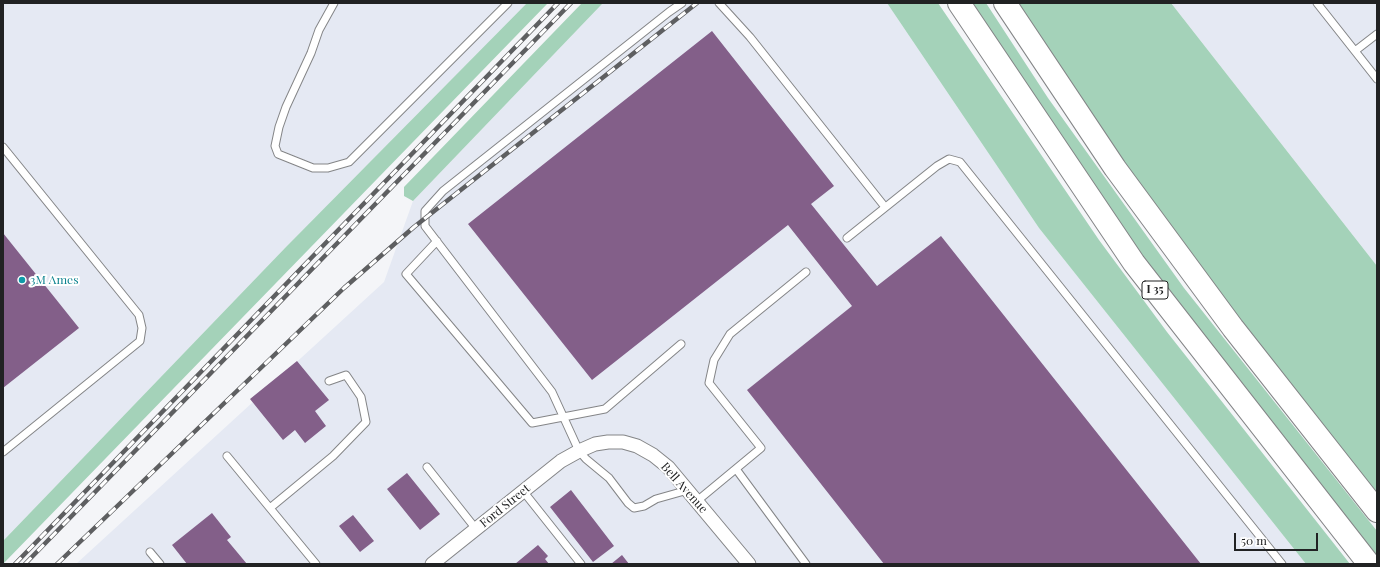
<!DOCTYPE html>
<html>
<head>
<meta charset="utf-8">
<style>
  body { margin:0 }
  #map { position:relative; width:1380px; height:567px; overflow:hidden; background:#f4f5f8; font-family:"Playfair Display",serif }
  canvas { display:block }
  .frame { position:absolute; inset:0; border:4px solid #212223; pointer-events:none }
  .scale { position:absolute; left:1234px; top:533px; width:84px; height:18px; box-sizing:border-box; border:2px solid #212223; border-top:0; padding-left:5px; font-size:12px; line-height:14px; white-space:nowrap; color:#212223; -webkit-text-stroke:3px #fff; paint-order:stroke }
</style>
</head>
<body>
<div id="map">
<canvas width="1380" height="567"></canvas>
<div class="frame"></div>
<div class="scale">50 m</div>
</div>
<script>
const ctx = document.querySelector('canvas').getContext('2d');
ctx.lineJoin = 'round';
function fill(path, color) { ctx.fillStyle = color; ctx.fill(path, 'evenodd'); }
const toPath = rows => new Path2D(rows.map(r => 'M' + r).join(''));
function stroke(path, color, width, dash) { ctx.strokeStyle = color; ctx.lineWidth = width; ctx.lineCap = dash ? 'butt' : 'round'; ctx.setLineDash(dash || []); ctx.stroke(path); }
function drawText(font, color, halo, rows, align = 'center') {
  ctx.font = font + ' "Playfair Display",serif'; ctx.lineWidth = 4; ctx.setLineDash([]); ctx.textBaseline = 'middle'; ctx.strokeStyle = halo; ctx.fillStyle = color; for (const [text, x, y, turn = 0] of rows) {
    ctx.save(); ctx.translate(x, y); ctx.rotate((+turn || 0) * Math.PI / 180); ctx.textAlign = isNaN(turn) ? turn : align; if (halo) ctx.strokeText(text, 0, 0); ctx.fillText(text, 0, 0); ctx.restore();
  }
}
const built = toPath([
  [3,3,527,3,285,248,3,541],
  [603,3,887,3,1039,228,1306,564,76,564,384,282,413,201],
  [1171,3,1377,3,1377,266]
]);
const green = toPath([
  [527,3,548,3,3,564,3,541,285,248],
  [582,3,603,3,413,201,404,196,404,187],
  [887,3,938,3,1099,240,1167,332,1350,564,1306,564,1039,228],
  [968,3,986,3,1048,98,1184,288,1377,531,1377,557,1148,269],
  [1014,3,1171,3,1377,266,1377,493,1187,254]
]);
const building = toPath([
  [712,31,834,186,811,204,877,286,941,236,1201,564,884,564,747,390,852,306,788,225,592,380,468,224],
  [3,233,79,328,3,388],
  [297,361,329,400,315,411,326,426,305,443,295,430,283,440,250,399],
  [407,473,440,514,420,530,387,489],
  [571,490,614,546,593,562,550,507],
  [212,513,231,537,227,540,247,564,187,564,172,545],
  [353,515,374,541,360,552,339,526],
  [538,545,548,556,545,559,549,564,515,564],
  [622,555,629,564,611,564]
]);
const lane = toPath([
  [334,3,319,30,311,53,286,107,279,127,275,146,278,154,313,168,328,168,349,162,508,3],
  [682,3,669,12,443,191,425,211,425,226,552,392,579,451,586,459,609,478,628,503,634,508,644,506,656,499,688,490],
  [719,3,750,37,885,207],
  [1317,3,1377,79],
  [1355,51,1377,34],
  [3,147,139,315,142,328,140,341,3,452],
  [847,238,937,166,949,159,960,162,1282,564],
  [437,241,406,274,532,423,605,409,681,344],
  [227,456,316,564],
  [427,467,476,529],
  [736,469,806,564],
  [523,491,581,564],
  [697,501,761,448,709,383,714,360,730,334,806,272],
  [270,508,333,456,366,422,361,397,346,375,329,381],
  [150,552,160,564]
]);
const street = toPath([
  [432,564,561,461,579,451,595,444,608,442,623,442,637,446,653,455,668,467,749,564]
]);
const highway = toPath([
  [959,3,1134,263,1369,564],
  [1005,3,1115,168,1233,328,1377,511]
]);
const rail = toPath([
  [15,564,558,3],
  [25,564,571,3],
  [57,564,344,288,414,227,697,3]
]);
const markers = [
  [22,280,4,"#0f9aa8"]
];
const shields = [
  [1155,290,26]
];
const shieldNames = [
  ["I 35",1155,290]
];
const cultureNames = [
  ["3M Ames",30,280]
];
const streetNames = [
  ["Bell Avenue",684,488,48],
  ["Ford Street",505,506,-39]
];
fill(built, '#e5e9f3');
fill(green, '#a4d2b9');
fill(building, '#835f89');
stroke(lane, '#848587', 9);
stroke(street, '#848587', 15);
stroke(highway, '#848587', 24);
stroke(lane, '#fff', 7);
stroke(street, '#fff', 13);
stroke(highway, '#fff', 22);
stroke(rail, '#5e5f61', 4.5);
stroke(rail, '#fff', 3, [9]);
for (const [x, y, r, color] of markers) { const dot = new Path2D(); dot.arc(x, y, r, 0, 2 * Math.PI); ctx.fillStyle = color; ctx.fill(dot); stroke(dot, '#fff', 1.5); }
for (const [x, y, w] of shields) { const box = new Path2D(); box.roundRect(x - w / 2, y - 9, w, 18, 3); ctx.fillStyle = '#fff'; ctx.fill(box); stroke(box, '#212223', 1); }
drawText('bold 11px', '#212223', null, shieldNames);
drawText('12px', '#0d838f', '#fff', cultureNames, 'left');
drawText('12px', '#212223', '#fff', streetNames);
</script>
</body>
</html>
